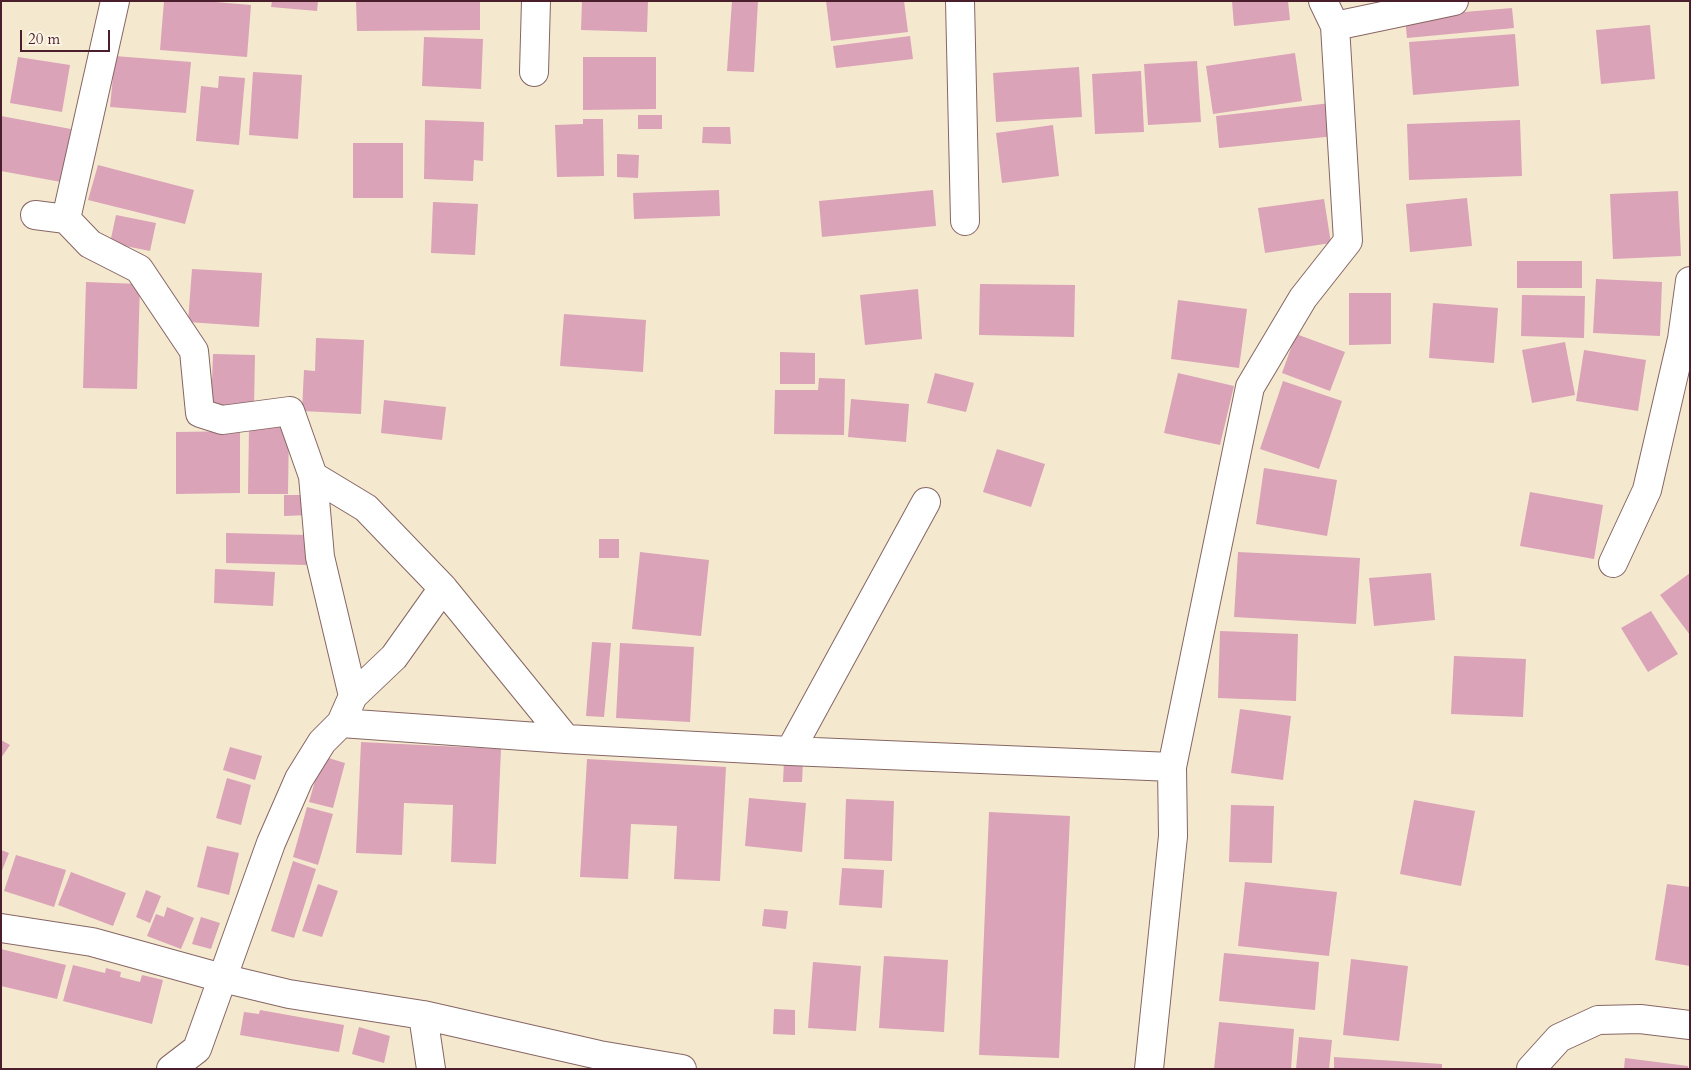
<!DOCTYPE html>
<html>
<head>
<meta charset="utf-8">
<style>
  body { margin:0 }
  #map { position:relative; width:1691px; height:1070px; overflow:hidden; background:#f4e9cf; font-family:Cardo,serif }
  canvas { display:block }
  .frame { position:absolute; inset:0; border:2px solid #4a1f2b; pointer-events:none }
  .scale { position:absolute; left:20px; top:30px; width:90px; height:22px; box-sizing:border-box; border:2px solid #4a1f2b; border-top:0; padding-left:6px; font-size:15px; line-height:18px; white-space:nowrap; color:#4a1f2b; -webkit-text-stroke:4px #fcf5e5; paint-order:stroke }
</style>
</head>
<body>
<div id="map">
<canvas width="1691" height="1070"></canvas>
<div class="frame"></div>
<div class="scale">20 m</div>
</div>
<script>
const ctx = document.querySelector('canvas').getContext('2d');
ctx.lineJoin = 'round';
function fill(path, color) { ctx.fillStyle = color; ctx.fill(path, 'evenodd'); }
const toPath = rows => new Path2D(rows.map(r => 'M' + r).join(''));
function stroke(path, color, width, dash) { ctx.strokeStyle = color; ctx.lineWidth = width; ctx.lineCap = dash ? 'butt' : 'round'; ctx.setLineDash(dash || []); ctx.stroke(path); }
const building = toPath([
  [164,1,204,1,251,5,247,57,160,50],
  [272,1,318,1,317,11,271,7],
  [356,1,480,1,480,30,357,31],
  [582,1,648,1,647,32,581,30],
  [732,1,758,1,754,72,727,71],
  [826,1,904,1,908,32,831,41],
  [1232,1,1288,1,1290,20,1234,26],
  [1512,8,1514,28,1407,38,1405,17],
  [1650,25,1655,79,1601,84,1596,30],
  [1515,34,1519,86,1413,95,1409,42],
  [910,36,913,59,836,68,833,46],
  [424,37,483,39,481,89,422,86],
  [1295,53,1302,101,1213,114,1206,66],
  [115,56,191,62,186,113,110,107],
  [18,57,70,65,62,112,10,103],
  [583,57,656,57,656,109,583,110],
  [1197,61,1201,122,1148,125,1144,64],
  [1079,67,1082,117,996,122,993,73],
  [1141,71,1144,132,1095,134,1092,74],
  [253,72,302,75,298,139,249,135],
  [219,76,245,78,239,145,196,141,201,86,218,88],
  [1331,103,1335,136,1219,148,1216,116],
  [638,115,662,115,662,129,638,129],
  [1,116,71,129,61,182,1,171],
  [583,119,603,119,604,176,557,177,555,125,583,124],
  [425,120,484,122,483,161,474,160,473,181,424,179],
  [1520,120,1522,176,1409,180,1407,124],
  [1053,125,1059,176,1002,183,996,133],
  [703,127,730,127,731,144,702,143],
  [353,143,403,143,403,198,353,198],
  [617,154,639,155,638,178,617,177],
  [98,165,194,190,185,224,88,200],
  [719,190,720,216,634,219,633,193],
  [933,190,936,226,822,237,819,201],
  [1678,191,1681,256,1613,259,1610,194],
  [1467,198,1472,246,1410,252,1406,204],
  [1324,199,1331,243,1265,253,1258,208],
  [433,202,478,204,475,255,431,253],
  [116,215,156,223,150,251,110,243],
  [1517,261,1582,261,1582,288,1517,288],
  [192,269,262,273,259,327,188,322],
  [1596,279,1662,282,1660,336,1593,333],
  [86,282,140,284,137,389,83,388],
  [980,284,1075,285,1074,337,979,335],
  [918,289,922,339,865,345,860,295],
  [1349,293,1391,293,1391,344,1349,345],
  [1522,295,1585,296,1584,338,1521,336],
  [1178,300,1247,309,1239,368,1171,359],
  [1433,303,1498,308,1494,363,1429,358],
  [564,314,646,320,643,372,560,366],
  [1296,334,1345,352,1330,391,1282,373],
  [316,338,364,340,361,414,302,411,304,370,315,371],
  [1565,342,1575,395,1532,403,1522,350],
  [1584,350,1646,360,1638,411,1576,401],
  [780,352,815,353,815,384,780,384],
  [213,354,255,355,254,408,211,407],
  [935,373,974,383,966,412,927,403],
  [1178,373,1234,386,1220,445,1164,433],
  [819,378,845,379,844,435,774,434,775,390,818,390],
  [1283,381,1342,401,1319,469,1260,449],
  [851,399,909,404,906,442,848,437],
  [384,400,446,407,442,440,381,433],
  [249,427,289,427,288,494,248,494],
  [240,431,240,493,176,494,176,432],
  [997,449,1045,464,1031,507,983,492],
  [1264,468,1337,480,1327,536,1256,524],
  [1530,492,1603,505,1594,559,1520,546],
  [284,495,310,495,310,515,284,516],
  [226,533,307,535,306,565,226,563],
  [599,539,619,539,619,558,599,558],
  [640,552,709,560,701,636,632,629],
  [1238,552,1360,558,1356,624,1234,617],
  [215,569,275,572,273,606,214,603],
  [1431,573,1435,620,1374,626,1369,578],
  [1690,573,1690,635,1660,595],
  [1651,611,1678,654,1648,672,1621,628],
  [1220,631,1298,634,1296,701,1218,698],
  [592,642,611,643,604,717,586,716],
  [620,643,694,647,690,722,616,718],
  [1454,656,1526,659,1523,717,1451,714],
  [1240,709,1291,716,1283,780,1231,773],
  [1,740,10,745,1,758],
  [361,742,501,749,496,864,451,862,453,805,404,803,402,855,356,853],
  [230,747,262,756,255,780,223,770],
  [322,756,345,763,333,808,309,802],
  [587,759,726,767,720,881,674,879,677,826,631,824,628,879,580,877],
  [784,761,803,762,802,782,783,782],
  [227,778,251,785,241,825,216,818],
  [749,798,806,803,802,852,745,846],
  [846,799,894,801,892,861,844,859],
  [1414,800,1475,811,1461,886,1400,874],
  [1231,805,1274,806,1272,863,1229,862],
  [307,807,333,814,318,865,293,857],
  [989,812,1070,816,1059,1058,979,1055],
  [207,846,239,853,229,895,197,887],
  [1,850,9,853,1,873],
  [16,855,66,870,54,907,4,891],
  [293,861,316,869,294,938,271,931],
  [842,868,884,870,882,908,839,905],
  [71,872,126,893,113,926,58,905],
  [1245,882,1337,892,1329,956,1238,946],
  [318,884,338,891,322,937,302,931],
  [1667,884,1690,887,1690,966,1655,960],
  [146,890,161,896,150,923,136,917],
  [167,907,194,918,181,949,147,936,156,914,164,917],
  [764,909,788,911,786,929,762,926],
  [201,917,220,923,211,949,192,944],
  [1,949,66,965,57,999,1,986],
  [1224,953,1319,962,1315,1010,1219,1001],
  [884,956,948,960,944,1032,879,1028],
  [1351,959,1408,966,1399,1041,1343,1035],
  [813,962,861,966,856,1031,808,1028],
  [73,965,105,973,106,968,121,972,120,977,140,982,142,975,163,980,152,1024,63,1001],
  [774,1009,795,1010,795,1035,773,1034],
  [260,1010,344,1025,339,1052,240,1035,244,1012,259,1014],
  [1219,1022,1294,1029,1291,1069,1214,1069],
  [359,1027,390,1036,384,1063,352,1054],
  [1299,1037,1332,1040,1329,1069,1296,1069],
  [1334,1057,1442,1064,1442,1069,1334,1069],
  [1625,1058,1688,1066,1688,1069,1624,1069]
]);
const minor = toPath([
  [960,1,965,221],
  [1335,26,1454,1],
  [534,72,536,1],
  [35,215,66,219,90,244,139,269,194,351,200,413,222,420,290,411,313,476,366,508,443,588,566,739],
  [66,219,115,1],
  [1613,563,1647,490,1682,339,1690,281],
  [353,696,394,657,443,588],
  [341,723,566,739,790,751,1172,767],
  [790,751,926,502],
  [1,928,92,942,222,978,289,994,423,1015,599,1055,682,1069],
  [423,1015,431,1069],
  [171,1069,197,1049,271,843,299,779,322,742,341,723,353,696,320,557,313,476],
  [1149,1069,1173,836,1172,767,1250,387,1303,298,1348,241,1335,26,1323,1],
  [1531,1069,1559,1038,1598,1020,1640,1019,1690,1025]
]);
fill(building, '#daa3b7');
stroke(minor, '#866664', 30);
stroke(minor, '#fff', 28);
</script>
</body>
</html>
